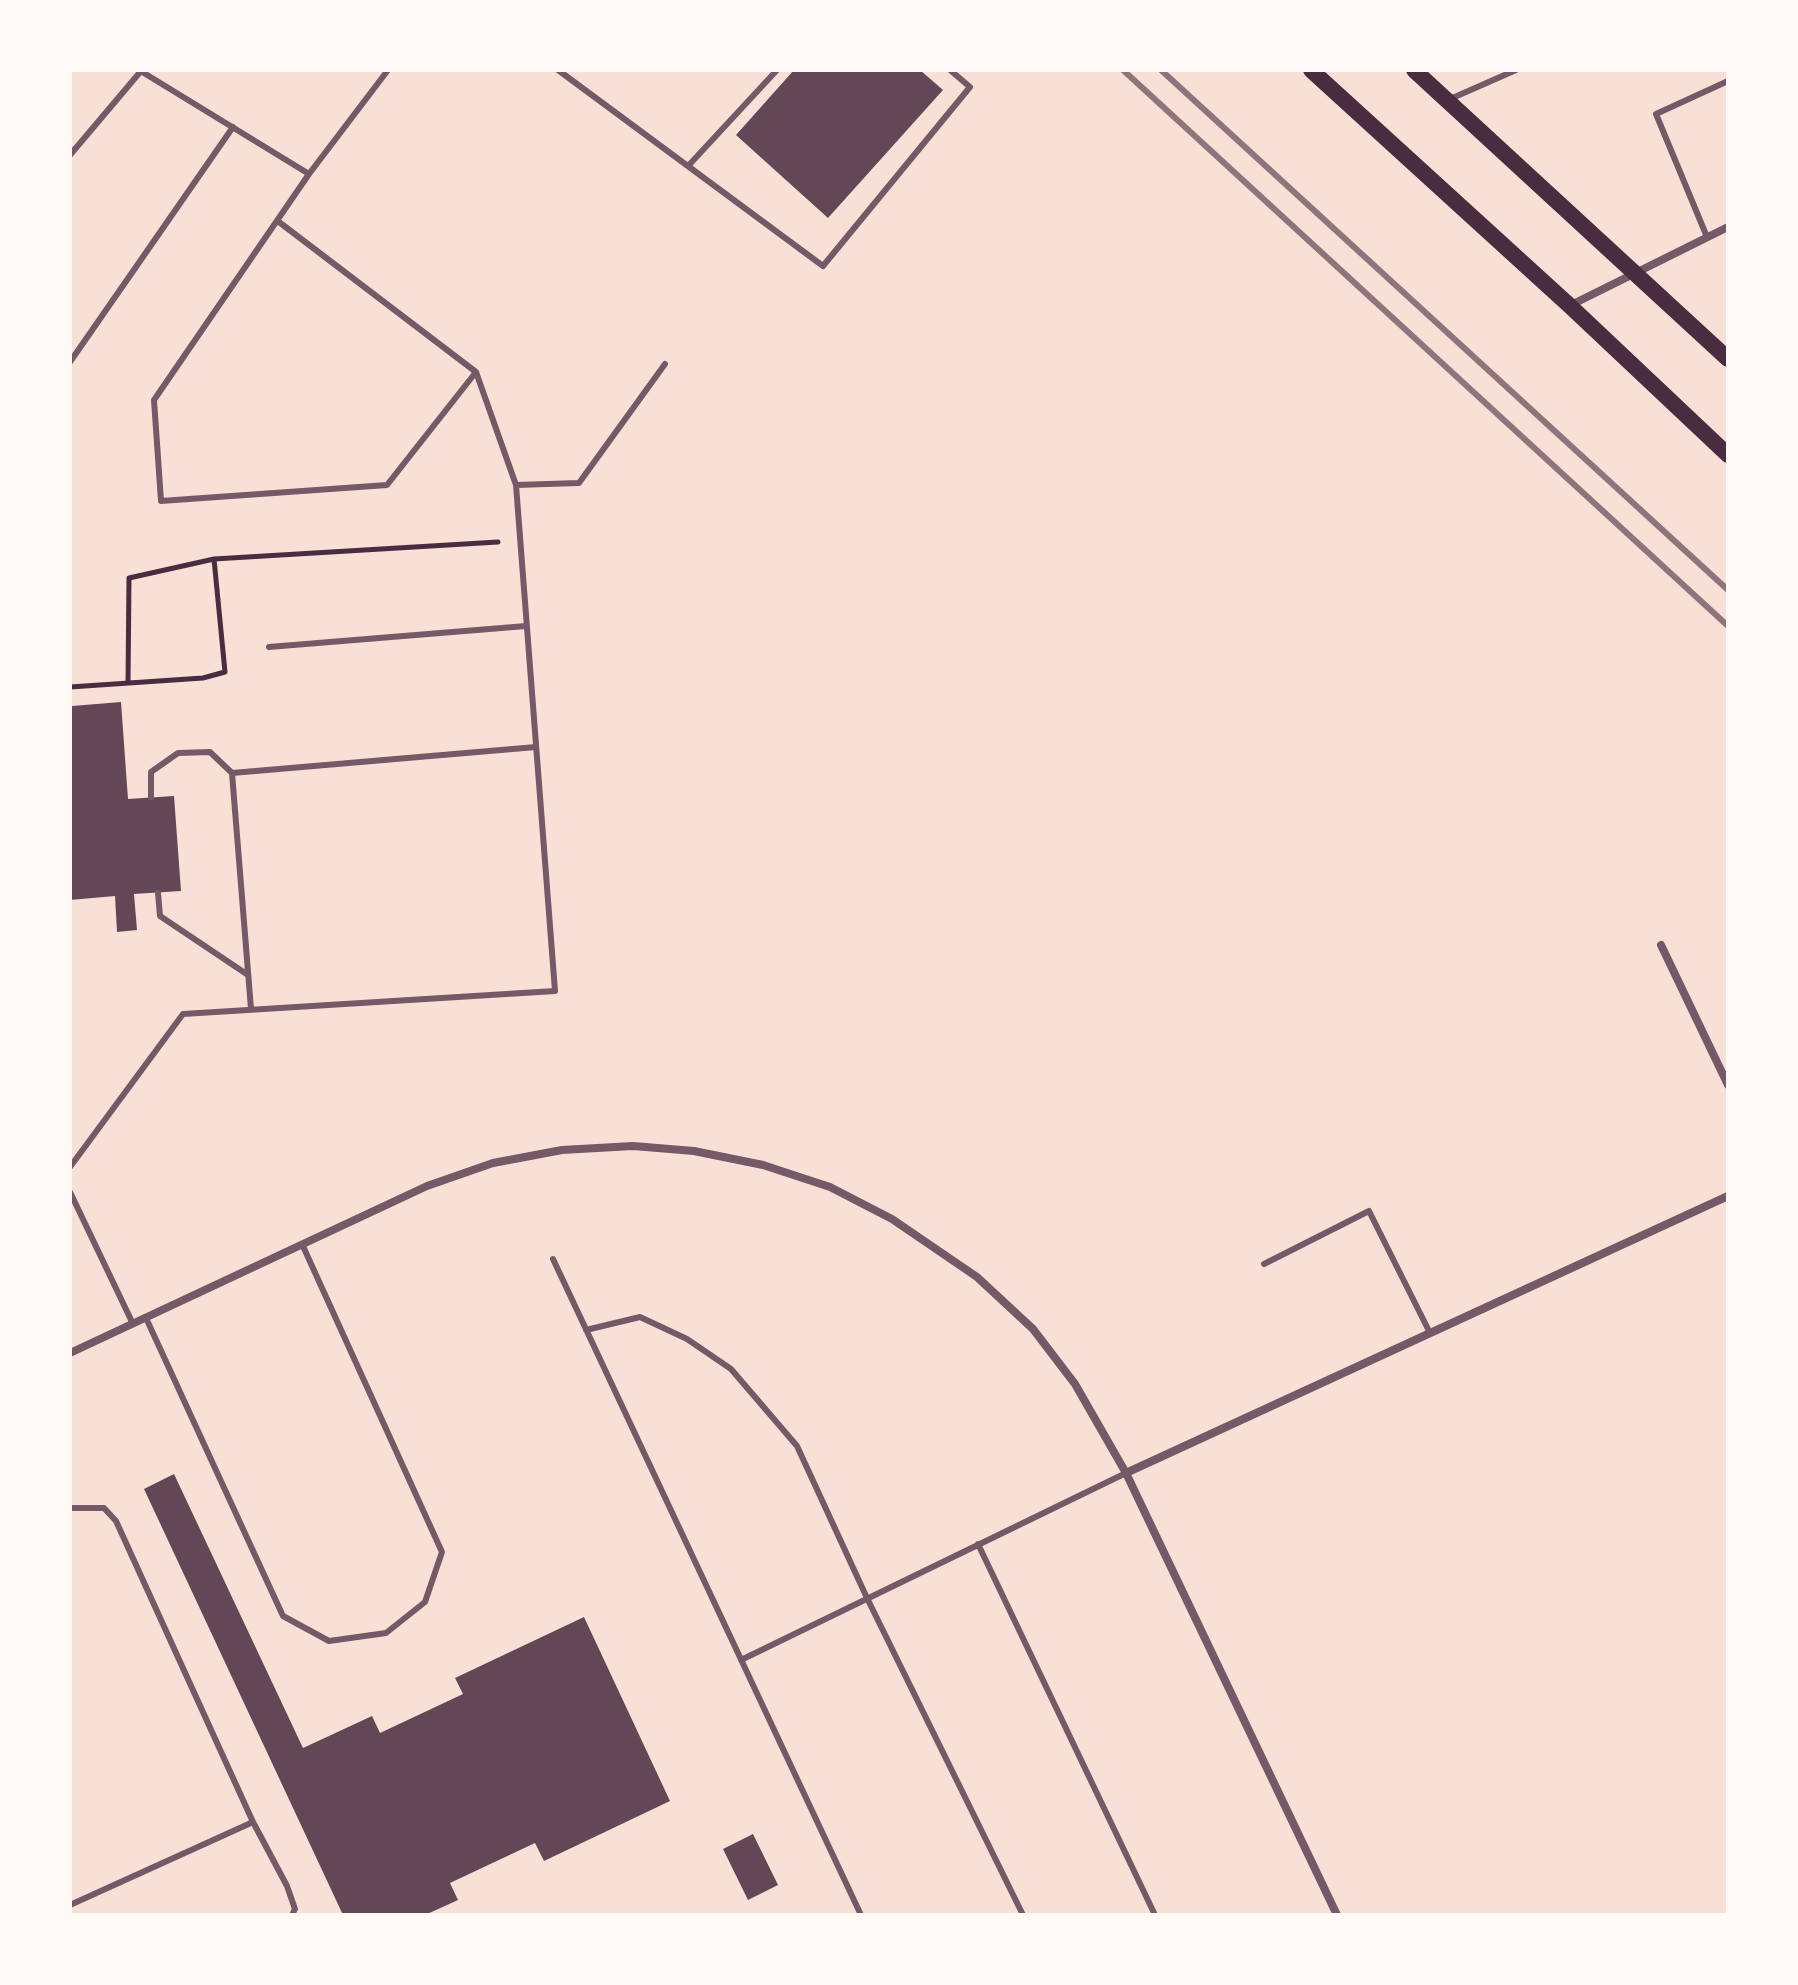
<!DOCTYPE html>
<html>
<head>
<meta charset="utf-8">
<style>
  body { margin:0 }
  #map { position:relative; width:1798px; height:1985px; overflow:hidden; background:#f7e1d7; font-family:"IBM Plex Sans",sans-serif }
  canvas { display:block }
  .frame { position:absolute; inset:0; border:72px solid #fffaf5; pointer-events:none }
</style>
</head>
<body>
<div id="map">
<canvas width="1798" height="1985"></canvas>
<div class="frame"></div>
</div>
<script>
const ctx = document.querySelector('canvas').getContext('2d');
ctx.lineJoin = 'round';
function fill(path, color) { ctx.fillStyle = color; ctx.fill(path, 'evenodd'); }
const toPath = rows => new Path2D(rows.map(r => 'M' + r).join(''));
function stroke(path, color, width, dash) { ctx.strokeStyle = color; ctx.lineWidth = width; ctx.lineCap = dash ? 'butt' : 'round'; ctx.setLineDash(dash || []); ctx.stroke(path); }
const building = toPath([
  [794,70,920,70,943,90,828,218,736,135],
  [121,702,128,799,174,796,181,891,134,894,137,930,117,932,115,896,70,900,70,709,72,706],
  [174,1474,303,1748,372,1716,380,1733,463,1694,455,1678,584,1617,670,1801,544,1861,535,1843,450,1883,458,1900,425,1915,343,1915,144,1489],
  [753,1834,778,1885,748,1900,723,1849]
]);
const path = toPath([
  [128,683,129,578,214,559],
  [70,687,203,678,225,672,214,559,498,542]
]);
const service = toPath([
  [139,70,309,174,388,70],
  [558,70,823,266,970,87,950,70],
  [1450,99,1516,70],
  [70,155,141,71],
  [689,165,777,70],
  [279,222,476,372,387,485,161,501,154,400,309,174],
  [1707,237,1656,114,1728,81],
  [70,362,233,127],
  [516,485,579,483,665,364],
  [269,647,526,626],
  [151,797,151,772,178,753,210,752,232,773],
  [158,893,160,916,248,975],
  [251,1009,232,773,536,747],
  [70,1167,183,1014,555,991,516,485,476,372],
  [70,1192,133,1324],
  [553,1259,861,1915],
  [1264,1264,1369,1211,1430,1333],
  [146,1318,283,1616,329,1641,386,1633,425,1602,442,1552,302,1244],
  [586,1330,640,1317,687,1339,731,1369,797,1446,867,1598,1023,1915],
  [70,1508,104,1508,116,1521,253,1822],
  [978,1544,1155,1915],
  [741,1660,1126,1473],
  [70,1905,253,1822,287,1886,295,1909,292,1915]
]);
const minor = toPath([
  [1571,305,1728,227],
  [1661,945,1728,1085],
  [70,1353,427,1186,493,1163,562,1150,633,1146,694,1151,763,1165,830,1187,892,1219,977,1277,1033,1329,1075,1384,1126,1473,1337,1915],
  [1126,1473,1728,1196]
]);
const secondary = toPath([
  [1311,70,1570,306,1728,455],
  [1414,70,1728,359]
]);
const rail = toPath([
  [1123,70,1728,626],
  [1161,70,1728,590]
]);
fill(building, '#644757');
stroke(path, '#4a2c40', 5);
stroke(service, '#755966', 6);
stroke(minor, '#755966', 8);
stroke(secondary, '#4a2c40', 16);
stroke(rail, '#8f747c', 6);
</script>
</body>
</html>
